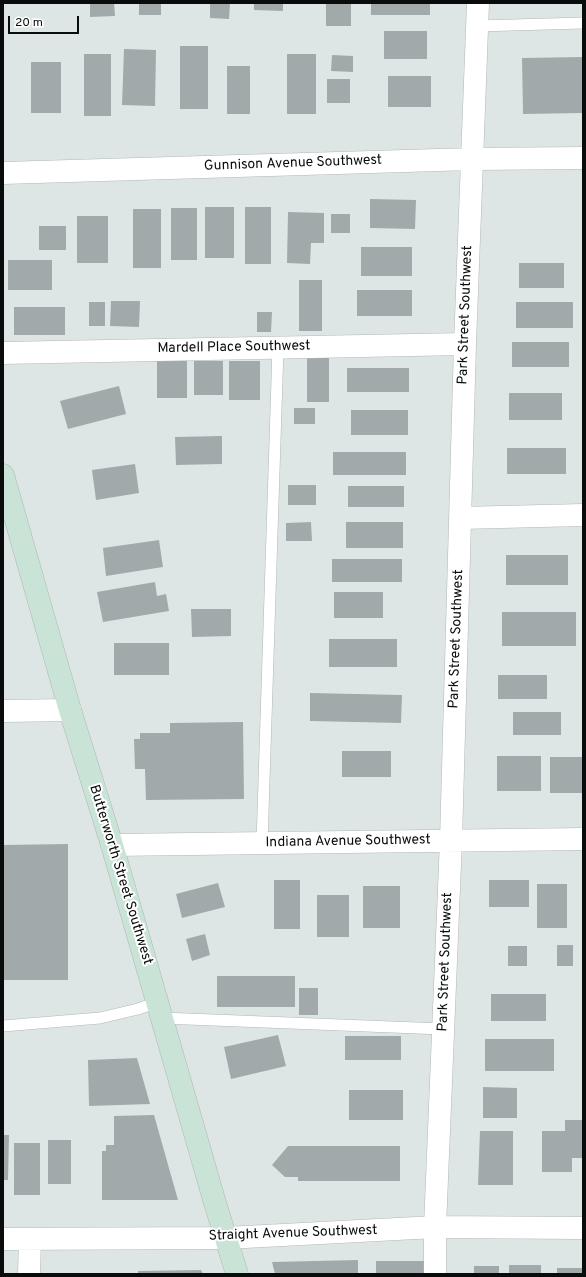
<!DOCTYPE html>
<html>
<head>
<meta charset="utf-8">
<style>
  body { margin:0 }
  #map { position:relative; width:586px; height:1277px; overflow:hidden; background:#dee6e5; font-family:Overpass,sans-serif }
  canvas { display:block }
  .frame { position:absolute; inset:0; border:4px solid #0a0c0c; pointer-events:none }
  .scale { position:absolute; left:8px; top:16px; width:71px; height:18px; box-sizing:border-box; border:2px solid #0a0c0c; border-top:0; padding-left:5px; font-size:12px; line-height:14px; white-space:nowrap; color:#0a0c0c; -webkit-text-stroke:3px #fff; paint-order:stroke }
</style>
</head>
<body>
<div id="map">
<canvas width="586" height="1277"></canvas>
<div class="frame"></div>
<div class="scale">20 m</div>
</div>
<script>
const ctx = document.querySelector('canvas').getContext('2d');
ctx.lineJoin = 'round';
function fill(path, color) { ctx.fillStyle = color; ctx.fill(path, 'evenodd'); }
const toPath = rows => new Path2D(rows.map(r => 'M' + r).join(''));
function stroke(path, color, width, dash) { ctx.strokeStyle = color; ctx.lineWidth = width; ctx.lineCap = dash ? 'butt' : 'round'; ctx.setLineDash(dash || []); ctx.stroke(path); }
function drawText(font, color, halo, rows, align = 'center') {
  ctx.font = font + ' Overpass,sans-serif'; ctx.lineWidth = 4; ctx.setLineDash([]); ctx.textBaseline = 'middle'; ctx.strokeStyle = halo; ctx.fillStyle = color; for (const [text, x, y, turn = 0] of rows) {
    ctx.save(); ctx.translate(x, y); ctx.rotate((+turn || 0) * Math.PI / 180); ctx.textAlign = isNaN(turn) ? turn : align; if (halo) ctx.strokeText(text, 0, 0); ctx.fillText(text, 0, 0); ctx.restore();
  }
}
const building = toPath([
  [90,3,114,3,115,16,90,17],
  [139,3,161,3,161,15,139,15],
  [210,3,230,3,229,19,210,18],
  [254,3,283,3,283,11,254,10],
  [326,3,351,3,351,26,326,26],
  [371,3,430,3,430,15,371,15],
  [384,31,427,31,427,59,384,59],
  [180,46,208,46,208,109,180,109],
  [124,49,156,50,155,106,122,105],
  [84,54,111,54,111,116,84,116],
  [287,54,316,54,316,114,287,114],
  [332,55,353,56,353,72,331,71],
  [583,57,583,113,523,114,522,58],
  [31,62,61,62,61,113,31,113],
  [227,66,250,66,250,114,227,114],
  [388,76,431,76,431,107,388,107],
  [327,79,350,79,350,103,327,103],
  [370,199,416,200,415,229,370,228],
  [205,207,234,207,234,258,205,258],
  [245,207,271,207,271,264,245,264],
  [171,208,197,208,197,260,171,260],
  [133,209,161,209,161,268,133,268],
  [288,212,324,213,324,243,311,243,310,264,287,263],
  [331,214,350,214,350,233,331,233],
  [77,216,108,216,108,263,77,263],
  [39,226,66,226,66,250,39,250],
  [361,247,412,247,412,276,361,276],
  [8,260,52,260,52,290,8,290],
  [519,263,564,263,564,288,519,288],
  [299,280,322,280,322,331,299,331],
  [357,290,412,290,412,316,357,316],
  [111,301,140,301,139,327,110,326],
  [89,302,105,302,105,326,89,326],
  [516,302,573,302,573,328,516,328],
  [14,307,65,307,65,335,14,335],
  [257,312,272,312,271,332,257,332],
  [512,342,569,342,569,367,512,367],
  [307,354,329,354,329,402,307,402],
  [157,361,187,361,187,398,157,398],
  [194,361,223,361,223,395,194,395],
  [229,361,260,361,260,400,229,400],
  [347,368,409,368,409,392,347,392],
  [119,386,126,414,68,429,60,401],
  [509,393,562,393,562,420,509,420],
  [582,402,583,402,583,463,582,463],
  [294,408,315,408,315,424,294,424],
  [351,410,408,410,408,435,351,435],
  [222,436,222,464,176,465,175,437],
  [507,448,566,448,566,474,507,474],
  [333,452,406,452,406,475,333,475],
  [135,464,139,493,96,500,92,470],
  [288,485,316,485,316,505,288,505],
  [348,486,404,486,404,507,348,507],
  [311,522,312,541,286,541,286,523],
  [346,522,403,522,403,548,346,548],
  [159,540,163,567,106,576,103,548],
  [506,555,568,555,568,585,506,585],
  [332,559,402,559,402,582,332,582],
  [155,582,157,596,166,594,169,611,103,622,97,592],
  [334,592,383,592,383,618,334,618],
  [191,609,231,609,231,636,192,637],
  [502,612,576,612,576,646,502,646],
  [329,639,397,639,397,667,329,667],
  [114,643,169,643,169,675,114,675],
  [498,675,547,675,547,699,498,699],
  [310,693,402,695,401,723,310,721],
  [513,712,561,712,561,735,513,735],
  [243,722,244,799,146,800,145,769,135,769,134,739,140,739,140,733,170,733,170,723],
  [342,751,391,751,391,777,342,777],
  [497,756,541,756,541,791,497,791],
  [550,757,583,757,583,793,550,793],
  [68,844,68,980,3,980,3,845],
  [274,880,300,880,300,929,274,929],
  [489,880,529,880,529,907,489,907],
  [218,883,225,907,182,918,176,894],
  [537,884,567,884,567,928,537,928],
  [363,886,400,886,400,928,363,928],
  [317,895,349,895,349,937,317,937],
  [205,934,210,955,192,961,186,939],
  [557,945,573,945,573,966,557,966],
  [508,946,527,946,527,966,508,966],
  [217,976,295,976,295,1007,217,1007],
  [299,988,318,988,318,1015,299,1015],
  [491,994,546,994,546,1021,491,1021],
  [278,1035,286,1066,231,1079,224,1047],
  [345,1036,401,1036,401,1060,345,1060],
  [485,1039,554,1039,554,1071,485,1071],
  [137,1058,150,1104,89,1106,88,1060],
  [483,1087,517,1088,517,1118,483,1118],
  [349,1090,403,1090,403,1120,349,1120],
  [154,1115,178,1200,102,1200,102,1151,106,1151,106,1145,114,1145,114,1116],
  [565,1120,583,1120,583,1158,572,1158,572,1172,542,1172,542,1131,565,1131],
  [480,1131,513,1131,513,1185,478,1185],
  [3,1135,9,1135,8,1180,3,1180],
  [48,1140,71,1140,71,1184,48,1184],
  [14,1143,40,1143,40,1195,14,1195],
  [288,1146,400,1146,400,1181,298,1181,298,1177,285,1177,272,1165],
  [358,1260,358,1274,275,1274,272,1262],
  [376,1261,429,1261,429,1274,376,1274],
  [509,1265,541,1265,541,1274,509,1274],
  [474,1266,499,1266,499,1274,474,1274],
  [557,1268,583,1268,583,1274,557,1274],
  [201,1270,203,1274,138,1274,138,1271]
]);
const lane = toPath([
  [477,26,583,23],
  [262,843,278,348],
  [162,1018,443,1029],
  [3,1026,100,1018,138,1009,158,1002]
]);
const street = toPath([
  [3,173,472,159,583,158],
  [3,353,465,344],
  [460,518,583,515],
  [3,711,70,710],
  [112,845,583,839],
  [3,1239,226,1238,435,1227,583,1228],
  [29,1274,30,1239],
  [435,1274,435,1227,451,840,465,344,478,3]
]);
const secondary = toPath([
  [3,475,70,710,112,845,215,1203,237,1274]
]);
const streetNames = [
  ["Gunnison Avenue Southwest",293,164,-2],
  ["Park Street Southwest",466,315,-88],
  ["Mardell Place Southwest",234,348,-1],
  ["Park Street Southwest",457,639,-88],
  ["Indiana Avenue Southwest",348,842,-1],
  ["Butterworth Street Southwest",120,875,73],
  ["Park Street Southwest",446,962,-88],
  ["Straight Avenue Southwest",293,1234,-2]
];
fill(building, '#a2a9ab');
stroke(lane, '#b0b8b7', 12);
stroke(street, '#b0b8b7', 23);
stroke(secondary, '#b0b8b7', 23);
stroke(lane, '#fff', 11);
stroke(street, '#fff', 22);
stroke(secondary, '#c9e3d6', 22);
drawText('14px', '#0a0c0c', '#fff', streetNames);
</script>
</body>
</html>
